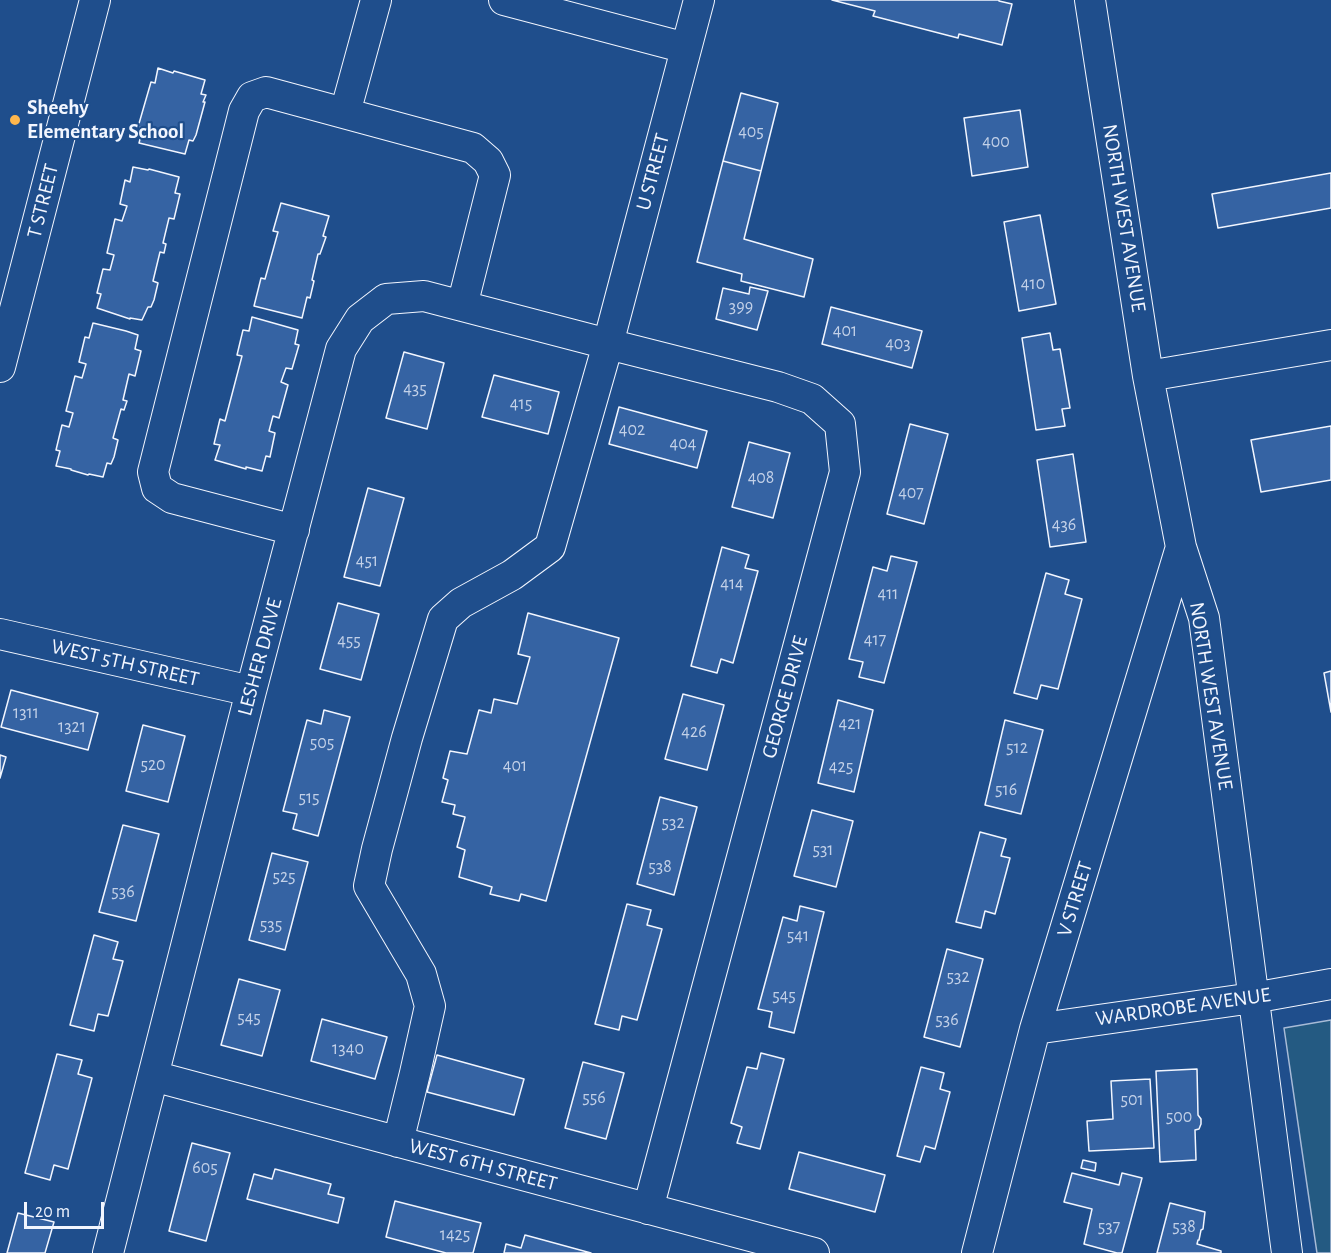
<!DOCTYPE html>
<html>
<head>
<meta charset="utf-8">
<style>
  body { margin:0 }
  #map { position:relative; width:1331px; height:1253px; overflow:hidden; background:#1f4e8c; font-family:"Alegreya Sans",sans-serif }
  canvas { display:block }
  .scale { position:absolute; left:24px; top:1202px; width:80px; height:27px; box-sizing:border-box; border:3px solid #f2f6ff; border-top:0; padding-left:8px; font-size:18px; line-height:21px; white-space:nowrap; color:#f2f6ff; -webkit-text-stroke:4px #1f4e8c; paint-order:stroke }
</style>
</head>
<body>
<div id="map">
<canvas width="1331" height="1253"></canvas>
<div class="scale">20 m</div>
</div>
<script>
const ctx = document.querySelector('canvas').getContext('2d');
ctx.lineJoin = 'round';
function fill(path, color) { ctx.fillStyle = color; ctx.fill(path, 'evenodd'); }
const toPath = rows => new Path2D(rows.map(r => 'M' + r).join(''));
function stroke(path, color, width, dash) { ctx.strokeStyle = color; ctx.lineWidth = width; ctx.lineCap = dash ? 'butt' : 'round'; ctx.setLineDash(dash || []); ctx.stroke(path); }
function drawText(font, color, halo, rows, align = 'center') {
  ctx.font = font + ' "Alegreya Sans",sans-serif'; ctx.lineWidth = 4.5; ctx.setLineDash([]); ctx.textBaseline = 'middle'; ctx.strokeStyle = halo; ctx.fillStyle = color; for (const [text, x, y, turn = 0] of rows) {
    ctx.save(); ctx.translate(x, y); ctx.rotate((+turn || 0) * Math.PI / 180); ctx.textAlign = isNaN(turn) ? turn : align; if (halo) ctx.strokeText(text, 0, 0); ctx.fillText(text, 0, 0); ctx.restore();
  }
}
const green = toPath([
  [1331,1020,1331,1253,1317,1253,1284,1028,1331,1020]
]);
const building = toPath([
  [832,0,999,0,999,1,1012,4,1002,45,959,34,958,38,873,16,875,11,832,0],
  [158,68,173,73,174,71,205,80,201,94,206,95,203,102,205,102,196,135,193,141,189,140,185,154,139,143,143,128,138,127,151,82,155,83,158,68],
  [741,93,778,103,761,171,723,161,741,93],
  [1020,110,1028,167,972,176,964,118,1020,110],
  [723,161,761,171,744,239,813,259,804,297,741,281,742,274,697,262,723,161],
  [133,167,148,170,149,169,179,177,175,193,180,194,174,219,169,218,163,243,166,244,164,253,160,252,153,281,158,283,154,300,151,307,148,307,142,320,130,318,130,319,97,308,101,294,97,293,103,269,110,270,114,255,107,253,115,219,122,221,127,206,120,204,125,180,130,182,133,167],
  [1331,173,1331,208,1218,228,1212,194,1331,173],
  [281,203,329,216,323,236,326,237,320,254,318,254,312,280,314,281,310,298,307,297,302,318,254,306,261,278,265,279,278,232,273,231,281,203],
  [1040,215,1056,304,1019,311,1004,222,1040,215],
  [750,287,768,291,757,330,716,319,723,288,749,294,750,287],
  [831,307,922,331,912,368,822,344,831,307],
  [252,317,298,330,295,344,299,345,292,369,286,368,281,382,288,385,279,418,273,416,269,431,275,433,270,457,266,456,262,471,246,467,246,469,215,460,220,445,214,444,220,419,225,421,242,356,237,355,243,330,249,331,252,317],
  [93,323,126,331,138,335,135,349,141,351,135,376,129,374,123,400,127,401,124,410,121,409,113,438,118,440,114,457,111,464,107,463,103,477,89,474,88,475,71,470,71,469,56,466,60,451,56,450,62,425,69,427,73,413,66,411,75,376,82,378,86,364,79,362,85,337,89,338,93,323],
  [1050,333,1053,350,1060,349,1070,408,1062,409,1065,426,1036,430,1022,338,1050,333],
  [404,352,444,363,427,429,386,418,404,352],
  [494,375,559,392,548,434,482,417,494,375],
  [619,407,707,431,697,468,609,444,619,407],
  [910,424,948,434,924,524,887,514,910,424],
  [1331,426,1331,480,1261,492,1251,440,1331,426],
  [749,442,790,453,773,518,732,507,749,442],
  [1073,454,1086,542,1050,547,1037,460,1073,454],
  [368,488,404,498,380,586,344,577,368,488],
  [722,547,749,555,745,568,758,571,733,663,721,659,717,673,691,666,722,547],
  [891,556,917,562,884,683,859,677,863,662,849,659,873,567,887,571,891,556],
  [1046,573,1069,580,1065,594,1082,599,1058,689,1041,685,1037,699,1014,693,1046,573],
  [338,603,379,614,361,680,320,669,338,603],
  [528,613,619,638,546,901,521,894,519,901,490,894,492,887,459,877,465,850,457,847,465,817,453,814,455,805,442,802,448,780,443,778,450,751,467,754,479,710,491,713,494,699,517,704,530,657,518,654,528,613],
  [1331,671,1331,712,1324,673,1331,671],
  [11,690,98,713,88,750,1,727,11,690],
  [683,694,724,705,707,770,665,759,683,694],
  [838,700,873,710,854,792,818,783,838,700],
  [324,710,350,717,318,836,293,829,297,814,283,811,307,720,321,724,324,710],
  [1005,720,1043,730,1021,814,985,805,1005,720],
  [143,725,185,736,168,802,126,791,143,725],
  [0,755,6,757,0,778,0,755],
  [660,797,697,807,674,895,637,884,660,797],
  [812,810,853,821,836,887,794,876,812,810],
  [123,825,159,834,136,921,99,912,123,825],
  [980,832,1006,839,1001,856,1010,858,995,914,985,911,981,928,956,922,980,832],
  [272,853,308,862,285,950,249,940,272,853],
  [627,904,651,910,647,925,662,929,637,1020,622,1016,619,1030,595,1024,627,904],
  [800,906,824,912,794,1033,769,1027,772,1012,758,1009,783,917,797,921,800,906],
  [94,935,118,942,113,959,123,961,108,1016,98,1014,94,1031,70,1025,94,935],
  [947,949,983,959,960,1047,924,1037,947,949],
  [239,979,280,990,262,1056,221,1045,239,979],
  [322,1019,387,1037,375,1079,311,1061,322,1019],
  [761,1053,784,1059,760,1149,737,1143,742,1127,731,1123,747,1067,757,1069,761,1053],
  [57,1054,82,1060,78,1074,92,1078,68,1169,54,1165,50,1180,25,1173,57,1054],
  [437,1055,524,1079,514,1115,427,1092,437,1055],
  [583,1062,624,1073,606,1139,565,1128,583,1062],
  [921,1067,944,1073,940,1089,950,1092,935,1149,925,1146,920,1162,897,1156,921,1067],
  [1197,1069,1198,1115,1201,1119,1201,1124,1199,1129,1195,1130,1196,1160,1160,1162,1156,1071,1197,1069],
  [1150,1079,1154,1148,1089,1151,1087,1121,1113,1119,1111,1081,1150,1079],
  [192,1143,230,1153,206,1241,169,1231,192,1143],
  [799,1152,885,1175,875,1212,789,1189,799,1152],
  [1083,1160,1096,1163,1095,1171,1081,1168,1083,1160],
  [275,1169,331,1184,328,1194,344,1198,338,1223,247,1199,254,1174,272,1179,275,1169],
  [1072,1173,1119,1185,1122,1173,1142,1178,1122,1253,1117,1253,1084,1244,1092,1209,1064,1202,1072,1173],
  [395,1201,481,1223,473,1253,446,1253,386,1237,395,1201],
  [1170,1203,1205,1212,1203,1229,1201,1230,1199,1240,1198,1240,1197,1244,1221,1251,1221,1253,1157,1253,1170,1203],
  [18,1213,54,1222,45,1253,7,1253,18,1213],
  [525,1235,591,1253,504,1253,506,1244,521,1248,525,1235]
]);
const minor = toPath([
  [504,0,686,48],
  [1090,0,1148,376,1181,547,1204,618,1287,1253],
  [345,113,376,0],
  [0,367,95,0],
  [1148,376,1331,345],
  [294,530,172,498,157,488,153,472,244,111,252,97,266,92,473,148,488,161,495,175,462,306],
  [0,634,251,691],
  [1035,1029,1253,998,1331,984],
  [153,1076,814,1253],
  [398,1142,415,1073,430,1006,421,974,369,886,377,849,407,738,443,619,461,603,512,575,550,547,608,344,699,0],
  [108,1253,251,691,341,349,360,319,386,299,424,296,608,344,778,387,812,399,840,424,845,472,648,1209],
  [977,1253,1035,1029,1181,547]
]);
const markers = [
  [15,120,6,"#ffb74d"]
];
const numberNames = [
  ["405",751,132],
  ["400",996,142],
  ["410",1033,284],
  ["399",741,307],
  ["401",845,331],
  ["403",898,344],
  ["435",415,389],
  ["415",521,404],
  ["402",632,430],
  ["404",683,444],
  ["408",761,478],
  ["407",911,493],
  ["436",1064,525],
  ["451",367,561],
  ["414",732,584],
  ["411",888,594],
  ["417",875,640],
  ["455",349,641],
  ["1311",26,713],
  ["421",850,724],
  ["1321",72,727],
  ["426",694,732],
  ["505",322,743],
  ["512",1017,748],
  ["520",153,765],
  ["401",515,766],
  ["425",841,767],
  ["516",1006,790],
  ["515",309,798],
  ["532",673,823],
  ["531",823,850],
  ["538",660,867],
  ["525",284,877],
  ["536",123,892],
  ["535",271,925],
  ["541",798,936],
  ["532",958,977],
  ["545",784,996],
  ["545",249,1018],
  ["536",947,1020],
  ["1340",348,1049],
  ["556",594,1098],
  ["501",1132,1100],
  ["500",1179,1117],
  ["605",205,1168],
  ["537",1109,1227],
  ["538",1184,1227],
  ["1425",455,1235]
];
const poiNames = [
  ["Sheehy",27,108],
  ["Elementary School",27,132]
];
const streetNames = [
  ["U STREET",653,172,-75],
  ["T STREET",43,201,-76],
  ["NORTH WEST AVENUE",1124,218,81],
  ["LESHER DRIVE",260,657,-75],
  ["WEST 5TH STREET",125,663,13],
  ["NORTH WEST AVENUE",1211,696,81],
  ["GEORGE DRIVE",785,697,-75],
  ["V STREET",1075,899,-73],
  ["WARDROBE AVENUE",1183,1007,-8],
  ["WEST 6TH STREET",483,1165,15]
];
fill(green, '#245a82');
stroke(green, '#a8bbd7', 1.5);
fill(building, '#3563a3');
stroke(building, '#f2f6ff', 1.5);
stroke(minor, '#f2f6ff', 32);
stroke(minor, '#1f4e8c', 30);
for (const [x, y, r, color] of markers) { const dot = new Path2D(); dot.arc(x, y, r, 0, 2 * Math.PI); ctx.fillStyle = color; ctx.fill(dot); stroke(dot, '#1f4e8c', 2); }
drawText('18px', '#c3d1e8', null, numberNames);
drawText('bold 21px', '#f2f6ff', '#1f4e8c', poiNames, 'left');
drawText('21px', '#f2f6ff', '#1f4e8c', streetNames);
</script>
</body>
</html>
